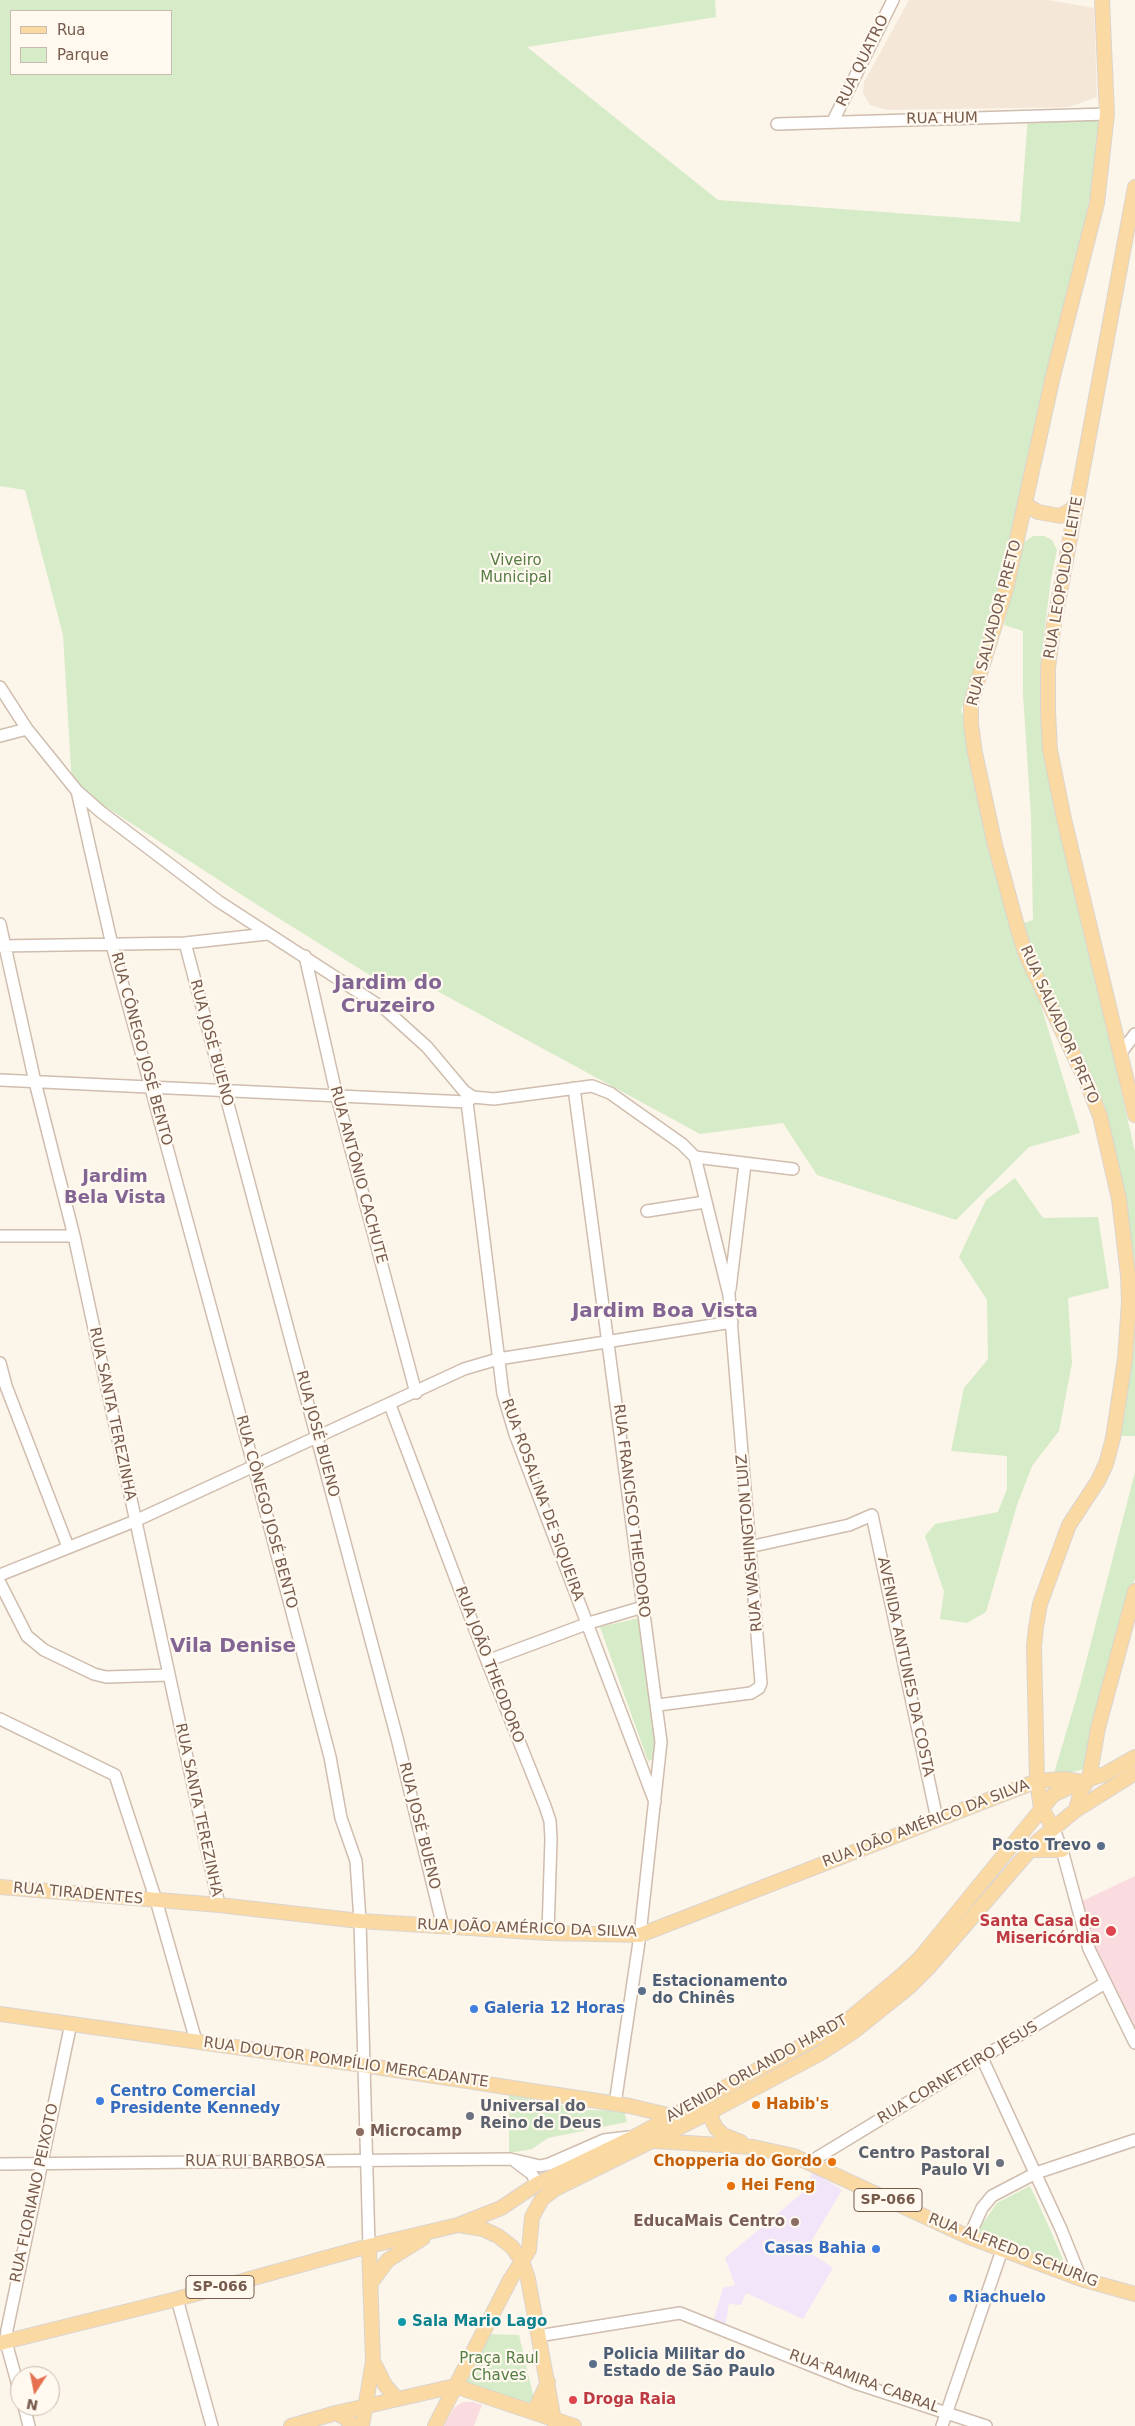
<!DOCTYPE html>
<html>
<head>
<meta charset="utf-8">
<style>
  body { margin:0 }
  #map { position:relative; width:1135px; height:2426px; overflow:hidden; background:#fcf5e9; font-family:"DejaVu Sans",sans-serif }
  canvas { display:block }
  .legend { position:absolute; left:10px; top:10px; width:162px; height:65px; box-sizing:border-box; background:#fff9f0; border:1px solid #c9baae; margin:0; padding:6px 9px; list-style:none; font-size:15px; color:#775b4c }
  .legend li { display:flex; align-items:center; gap:10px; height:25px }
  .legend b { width:25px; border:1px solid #c9baae }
  .north { position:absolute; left:10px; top:2366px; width:50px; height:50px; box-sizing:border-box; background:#fff9f0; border:1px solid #c9baae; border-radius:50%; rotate:191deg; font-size:14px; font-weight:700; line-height:20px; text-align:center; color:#775b4c }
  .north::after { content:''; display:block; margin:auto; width:18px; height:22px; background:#e57150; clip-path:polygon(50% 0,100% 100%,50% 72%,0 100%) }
</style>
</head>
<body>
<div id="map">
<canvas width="1135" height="2426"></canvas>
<ul class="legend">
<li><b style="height:6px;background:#fad9a3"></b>Rua</li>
<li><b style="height:14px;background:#d6ebc7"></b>Parque</li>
</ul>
<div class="north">N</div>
</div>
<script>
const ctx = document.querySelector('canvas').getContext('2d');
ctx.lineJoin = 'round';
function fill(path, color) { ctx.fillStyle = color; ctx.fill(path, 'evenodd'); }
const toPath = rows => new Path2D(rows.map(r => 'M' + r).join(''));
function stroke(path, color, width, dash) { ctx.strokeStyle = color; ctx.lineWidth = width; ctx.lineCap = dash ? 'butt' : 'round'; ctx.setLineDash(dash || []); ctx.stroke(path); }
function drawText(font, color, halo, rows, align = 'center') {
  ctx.font = font + ' "DejaVu Sans",sans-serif'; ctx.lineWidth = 4.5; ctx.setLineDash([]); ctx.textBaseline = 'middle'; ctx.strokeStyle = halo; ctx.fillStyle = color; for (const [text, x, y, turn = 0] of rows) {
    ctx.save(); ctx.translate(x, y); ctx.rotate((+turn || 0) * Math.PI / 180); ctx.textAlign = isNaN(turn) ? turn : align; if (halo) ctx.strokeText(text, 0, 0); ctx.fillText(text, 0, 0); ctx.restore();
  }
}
const residential = toPath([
  [909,0,1048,0,1094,8,1097,97,1069,107,888,110,870,105,863,93,864,82]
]);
const education = toPath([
  [813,2172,842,2190,806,2250,833,2268,803,2319,746,2293,741,2305,729,2304,725,2326,713,2322,723,2288,735,2285,725,2258,801,2194]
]);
const medical = toPath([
  [1135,1876,1135,2035,1095,1960,1078,1903],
  [463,2402,473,2402,482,2405,474,2426,444,2426,454,2408]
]);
const green = toPath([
  [0,0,715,0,716,17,527,47,718,200,1020,222,1028,116,1107,114,1049,397,996,597,961,711,972,733,1014,918,1080,1133,1029,1147,956,1220,817,1175,783,1123,700,1134,415,979,392,989,256,904,72,785,63,635,25,490,0,486],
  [11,11,171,11,171,74,11,74],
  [1033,536,1044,536,1052,540,1057,550,1051,579,1042,650,1040,703,1050,779,1135,1152,1135,1436,1118,1436,1131,1371,1131,1302,1098,1099,1021,924,1033,920,1031,816,1023,694,1023,631,1004,625,1023,543],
  [1015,1178,1043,1218,1098,1217,1109,1288,1068,1298,1072,1363,1059,1431,1032,1466,1017,1505,986,1612,967,1623,940,1619,944,1592,925,1536,935,1524,998,1512,1007,1489,1007,1456,951,1451,964,1388,988,1359,987,1300,959,1257,986,1200],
  [1135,1472,1135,1578,1084,1769,1053,1777,1079,1689],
  [639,1618,652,1707,655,1759,648,1761,600,1627],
  [509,2095,587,2110,624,2111,627,2122,548,2138,532,2149,509,2153],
  [1030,2186,1050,2229,1066,2267,977,2232,997,2203],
  [484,2334,519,2335,534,2399,531,2404,466,2383,465,2379]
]);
const minor = toPath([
  [833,121,893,0],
  [777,124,1107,114],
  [0,687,27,729,77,791,101,812,218,901,386,1010,427,1047,464,1091,473,1097,494,1099,592,1086,610,1093,682,1144,695,1157,793,1169],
  [0,736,27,729],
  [77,791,112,945,254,1467,330,1757,341,1818,356,1861,360,1921,369,2246],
  [0,924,35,1082,74,1236,219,1905],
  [185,943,397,1738,443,1927],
  [0,946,185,943,267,934],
  [305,956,337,1097,416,1393],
  [1120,1054,1135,1034],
  [0,1080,467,1102],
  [574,1088,661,1742,640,1935,615,2104],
  [473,1097,467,1102,503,1394,515,1434,655,1802],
  [647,1211,705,1202],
  [0,1236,74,1236],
  [730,1289,745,1164],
  [0,1363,6,1386,68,1547],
  [390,1405,487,1661,545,1806,550,1821,551,1839,548,1933],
  [749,1547,849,1525,872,1515,937,1819],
  [0,1575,135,1521,464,1369,498,1359,732,1322],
  [0,1583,27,1636,44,1650,94,1674,106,1677,169,1675],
  [487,1661,589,1623,643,1607],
  [658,1705,751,1693,759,1688,761,1683,729,1295,695,1157],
  [0,1719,115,1775,156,1900,196,2041],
  [1053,1827,1062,1850,1089,1949,1135,2043],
  [982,2058,1061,2229,1081,2279],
  [516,2162,532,2174,537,2184],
  [810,2162,1105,1983],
  [0,2164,510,2159,540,2166,549,2164,604,2140,629,2137],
  [969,2237,982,2208,992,2196,1036,2173,1135,2140],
  [177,2299,212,2426],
  [538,2336,680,2313,855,2383,986,2426],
  [20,2393,6,2342,7,2330,71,2023],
  [24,2406,29,2426],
  [942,2426,1002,2250]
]);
const major = toPath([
  [1135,187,1053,630,1048,668,1048,712,1050,750,1064,819,1135,1115],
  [1026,505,1038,512,1060,516,1071,510,1077,502],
  [1076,1810,1081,1790,1089,1779,1098,1728,1135,1591],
  [1053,1827,1041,1808,1037,1781,1034,1646,1036,1627,1040,1604,1069,1525,1098,1481,1106,1464,1113,1438,1125,1359,1129,1302,1128,1275,1119,1199,1100,1116,1087,1083,1026,955,1019,933,995,845,975,753,971,724,971,703,1006,589,1053,376,1097,203,1107,114,1102,0],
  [1029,1850,1062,1850],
  [0,1887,219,1905,360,1921,548,1933,640,1935,1037,1781,1064,1779,1077,1781],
  [0,2014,363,2065,630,2106,676,2117],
  [712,2111,712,2120,716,2128,723,2135,741,2142],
  [655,2141,753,2147,794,2156,969,2237,1081,2279,1135,2294],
  [459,2225,483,2229,498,2236,512,2247,522,2261,528,2279,555,2426],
  [370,2284,388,2260,423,2238],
  [0,2343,177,2299,369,2246,458,2225,501,2208,537,2184,636,2136,847,2021,901,1976,920,1958,1053,1795,1080,1782,1105,1774,1135,1757],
  [373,2361,385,2385,397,2399],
  [455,2386,574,2426],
  [534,2412,548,2382],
  [336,2413,344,2417,353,2426],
  [291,2426,336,2413,455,2386],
  [362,2426,373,2361,369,2246],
  [435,2426,510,2280,529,2250,532,2217,542,2199,555,2189,712,2111,819,2054,853,2032,908,1988,930,1966,1038,1841,1076,1810,1135,1773]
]);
const markers = [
  [1101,1846,5,"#5c6f8a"],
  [1111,1931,6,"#e0444e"],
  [642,1991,5,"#5c6f8a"],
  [474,2009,5,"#3f7fe0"],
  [100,2101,5,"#3f7fe0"],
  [756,2105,5,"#e8710a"],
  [470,2116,5,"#6b7280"],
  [360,2132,5,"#8d6e63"],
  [832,2162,5,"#e8710a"],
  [1000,2163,5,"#6b7280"],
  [731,2186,5,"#e8710a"],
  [795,2222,5,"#8d6e63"],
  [876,2249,5,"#3f7fe0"],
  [953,2298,5,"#3f7fe0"],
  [402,2322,5,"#0f9aa8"],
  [593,2364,5,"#5c6f8a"],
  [573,2400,5,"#e0444e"]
];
const shields = [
  [888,2200,68],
  [220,2287,68]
];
const shieldNames = [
  ["SP-066",888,2200],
  ["SP-066",220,2287]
];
const streetNames = [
  ["RUA QUATRO",863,61,-64],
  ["RUA HUM",942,119,-1],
  ["RUA LEOPOLDO LEITE",1064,578,-80],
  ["RUA SALVADOR PRETO",995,623,-75],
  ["RUA SALVADOR PRETO",1059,1025,66],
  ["RUA JOSÉ BUENO",211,1043,75],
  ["RUA CÔNEGO JOSÉ BENTO",141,1049,75],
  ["RUA ANTÔNIO CACHUTE",358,1175,75],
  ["RUA SANTA TEREZINHA",112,1414,78],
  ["RUA JOSÉ BUENO",317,1434,75],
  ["RUA ROSALINA DE SIQUEIRA",542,1500,70],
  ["RUA FRANCISCO THEODORO",631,1511,83],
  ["RUA CÔNEGO JOSÉ BENTO",266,1512,75],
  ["RUA WASHINGTON LUIZ",750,1543,-95],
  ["RUA JOÃO THEODORO",489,1665,69],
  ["AVENIDA ANTUNES DA COSTA",905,1667,78],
  ["RUA SANTA TEREZINHA",198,1810,78],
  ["RUA JOÃO AMÉRICO DA SILVA",926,1824,-21],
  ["RUA JOSÉ BUENO",419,1826,76],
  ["RUA TIRADENTES",78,1894,5],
  ["RUA JOÃO AMÉRICO DA SILVA",527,1929,2],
  ["RUA DOUTOR POMPÍLIO MERCADANTE",346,2063,8],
  ["AVENIDA ORLANDO HARDT",757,2069,-29],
  ["RUA CORNETEIRO JESUS",958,2073,-31],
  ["RUA RUI BARBOSA",255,2162],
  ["RUA FLORIANO PEIXOTO",35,2193,-78],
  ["RUA ALFREDO SCHURIG",1013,2251,21],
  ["RUA RAMIRA CABRAL",864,2382,20]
];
const parkNames = [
  ["Viveiro",516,561],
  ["Municipal",516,578],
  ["Praça Raul",499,2359],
  ["Chaves",499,2376]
];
const serviceNames = [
  ["Posto Trevo",1091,1846,"right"],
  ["Estacionamento",652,1982],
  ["do Chinês",652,1999],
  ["Policia Militar do",603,2355],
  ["Estado de São Paulo",603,2372]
];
const healthNames = [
  ["Santa Casa de",1100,1922],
  ["Misericórdia",1100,1939],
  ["Droga Raia",583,2400,"left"]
];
const shopNames = [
  ["Galeria 12 Horas",484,2009],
  ["Centro Comercial",110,2092],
  ["Presidente Kennedy",110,2109],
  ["Casas Bahia",866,2249,"right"],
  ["Riachuelo",963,2298]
];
const foodNames = [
  ["Habib's",766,2105],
  ["Chopperia do Gordo",822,2162,"right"],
  ["Hei Feng",741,2186]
];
const worshipNames = [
  ["Universal do",480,2107],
  ["Reino de Deus",480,2124],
  ["Centro Pastoral",990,2154,"right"],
  ["Paulo VI",990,2171,"right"]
];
const educationNames = [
  ["Microcamp",370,2132],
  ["EducaMais Centro",785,2222,"right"]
];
const cultureNames = [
  ["Sala Mario Lago",412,2322]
];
const quarterNames = [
  ["Jardim",115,1177],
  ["Bela Vista",115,1198]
];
const districtNames = [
  ["Jardim do",388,984],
  ["Cruzeiro",388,1007],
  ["Jardim Boa Vista",665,1312],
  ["Vila Denise",233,1647]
];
fill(residential, '#f4e7d7');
fill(education, '#f2e5f9');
fill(medical, '#fadce0');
fill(green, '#d6ebc7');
stroke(minor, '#cfbdae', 14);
stroke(major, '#dcd4d0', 16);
stroke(minor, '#fff', 11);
stroke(major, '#fad9a3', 14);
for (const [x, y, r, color] of markers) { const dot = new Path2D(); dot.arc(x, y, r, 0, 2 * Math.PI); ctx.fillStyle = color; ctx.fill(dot); stroke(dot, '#fff9f0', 2); }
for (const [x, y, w] of shields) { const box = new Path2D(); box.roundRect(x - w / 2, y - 11.5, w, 23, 4); ctx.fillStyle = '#fff9f0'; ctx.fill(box); stroke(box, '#775b4c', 1); }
drawText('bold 14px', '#775b4c', null, shieldNames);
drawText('15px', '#775b4c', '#fff9f0', streetNames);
drawText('15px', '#557d44', '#fff9f0', parkNames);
drawText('bold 15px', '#4e5e75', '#fff9f0', serviceNames, 'left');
drawText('bold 15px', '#be3a42', '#fff9f0', healthNames, 'right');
drawText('bold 15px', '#366cbe', '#fff9f0', shopNames, 'left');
drawText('bold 15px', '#c56008', '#fff9f0', foodNames, 'left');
drawText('bold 15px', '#5b616d', '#fff9f0', worshipNames, 'left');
drawText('bold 15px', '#785e54', '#fff9f0', educationNames, 'left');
drawText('bold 15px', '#0d838f', '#fff9f0', cultureNames, 'left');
drawText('bold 18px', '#836593', '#fff9f0', quarterNames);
drawText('bold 20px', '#836593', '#fff9f0', districtNames);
</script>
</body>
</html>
